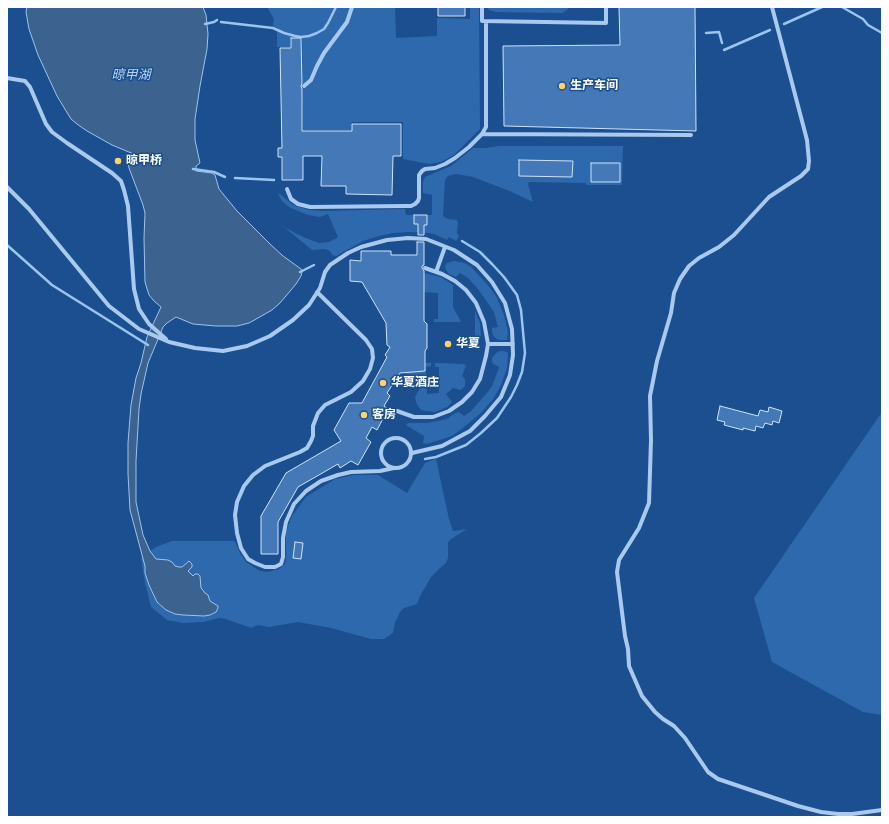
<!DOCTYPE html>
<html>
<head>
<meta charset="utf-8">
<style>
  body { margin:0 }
  #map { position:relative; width:889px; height:824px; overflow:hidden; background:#1b4f8f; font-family:"Titillium Web",sans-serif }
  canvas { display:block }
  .frame { position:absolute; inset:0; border:8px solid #fff; pointer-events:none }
</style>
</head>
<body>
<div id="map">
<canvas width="889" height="824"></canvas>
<div class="frame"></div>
</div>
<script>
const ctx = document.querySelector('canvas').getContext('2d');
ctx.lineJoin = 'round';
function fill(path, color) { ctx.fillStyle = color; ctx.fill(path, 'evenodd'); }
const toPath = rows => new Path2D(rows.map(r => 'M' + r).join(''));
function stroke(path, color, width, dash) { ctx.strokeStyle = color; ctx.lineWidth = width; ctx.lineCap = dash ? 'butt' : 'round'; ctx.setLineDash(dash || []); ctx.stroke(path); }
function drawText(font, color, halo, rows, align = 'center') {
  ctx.font = font + ' "Titillium Web","Noto Sans SC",sans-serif'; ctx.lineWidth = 3; ctx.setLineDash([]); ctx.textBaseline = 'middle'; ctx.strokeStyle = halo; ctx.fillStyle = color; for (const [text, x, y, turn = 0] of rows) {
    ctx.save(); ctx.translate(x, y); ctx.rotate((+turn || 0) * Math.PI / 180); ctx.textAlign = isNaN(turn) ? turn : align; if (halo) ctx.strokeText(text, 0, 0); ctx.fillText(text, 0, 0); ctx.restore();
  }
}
const green = toPath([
  [267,7,395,7,396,38,437,36,437,18,470,19,470,7,479,7,480,129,454,155,441,162,429,164,403,159,403,122,352,122,351,130,303,130,302,38,290,38,290,47,277,47,277,33,278,28,273,26,274,19],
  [487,7,569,7,567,10,562,13,496,12,489,10],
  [499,146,623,146,622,185,586,185,586,183,529,182,528,184,533,202,512,192,473,177,456,174,448,176,445,180,443,216,448,219,457,220,458,223,457,233,459,236,456,241,449,237,447,240,434,234,428,233,409,232,393,233,379,236,363,241,336,256,332,255,330,251,325,249,312,250,277,221,286,228,303,237,319,243,329,242,338,237,328,214,320,217,308,215,289,207,282,201,278,194,280,194,281,195,293,205,309,210,324,211,405,209,406,215,432,215,432,195,423,193,423,182,425,177,451,166,473,148,486,148],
  [454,261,465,263,471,267,487,284,496,296,504,315,508,332,507,340,499,340,494,337,492,332,492,328,498,327,494,312,478,289,468,278,460,273,456,277,449,274,446,270,445,266,447,263],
  [424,273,441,277,453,285,453,307,461,322,434,322,434,319,438,319,438,293,424,292],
  [475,311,480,323,481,336,475,336],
  [500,351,504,351,508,353,507,368,501,385,493,399,482,412,463,428,452,436,443,439,430,443,423,444,424,436,406,425,408,423,427,423,447,419,455,413,459,412,464,416,471,411,487,393,492,386,499,368,498,366,493,364,492,362,492,358,496,353],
  [425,363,431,363,431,366,426,367,427,394,439,393,439,367,435,367,435,363,464,364,466,366,462,376,465,379,465,386,462,389,460,390,453,388,446,394,452,402,447,407,435,412,425,411,421,410,418,406,416,402,415,397,417,393,422,386,411,381,407,377,406,372,425,371],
  [882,412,882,715,863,712,772,662,754,598],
  [436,459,449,519,453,531,467,529,451,539,448,542,448,558,446,563,439,569,431,577,420,596,417,604,404,608,400,612,397,619,395,622,393,633,384,639,371,639,331,628,298,622,269,627,258,625,251,628,226,619,219,618,203,622,183,623,167,620,151,607,145,583,141,558,156,547,172,541,233,541,235,542,240,553,246,562,260,571,268,572,279,569,285,564,286,558,286,531,292,516,306,497,335,479,354,475,378,475,407,493,425,463]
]);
const water = toPath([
  [27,7,203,7,206,15,208,34,207,49,200,86,195,119,195,140,200,163,196,166,196,171,212,173,215,175,219,189,237,211,270,244,283,256,301,269,302,272,301,276,296,284,280,303,272,310,249,323,237,326,216,326,193,324,176,317,167,323,163,327,156,344,148,363,141,394,139,409,136,461,136,502,143,535,150,551,156,559,168,560,172,562,175,566,179,567,182,567,189,561,192,564,192,567,188,571,193,576,195,574,198,574,200,576,201,588,202,589,205,593,208,595,210,601,218,606,218,608,216,612,210,615,204,616,183,615,175,614,166,610,157,602,149,585,145,573,145,566,130,510,128,474,128,443,131,405,136,378,141,363,147,337,161,307,154,301,149,295,145,282,144,238,145,213,143,205,129,168,128,163,131,160,137,158,136,155,112,145,87,131,77,124,71,119,57,96,38,55,29,29,26,12,27,7]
]);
const stream = toPath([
  [842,7,863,19,868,25,882,33],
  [221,22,273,28,284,33,295,36,301,37,309,36,317,33,324,29,328,23,336,7],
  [205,24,214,22,217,20],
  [784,24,822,7],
  [706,33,719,32,722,43],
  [724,50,770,30],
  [193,169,214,172,225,177],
  [235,178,274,180],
  [7,245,52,285,148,345],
  [300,272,314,265],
  [425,459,436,457,466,445,481,433,497,418,511,397,517,385,522,372,525,353,521,310,517,295,504,277,492,264,480,252,462,241]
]);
const building = toPath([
  [438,7,465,7,465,16,438,16,438,7],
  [619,7,695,7,696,131,504,126,503,46,620,45,619,7],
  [291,38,301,38,302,83,301,86,302,89,302,131,352,131,352,124,401,124,401,156,393,156,392,195,346,194,346,186,321,186,322,156,303,156,303,180,282,180,282,157,278,157,278,148,282,148,280,48,291,48,291,38],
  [519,160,573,161,572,177,519,176,519,160],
  [591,163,620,163,620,182,591,182,591,163],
  [414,215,427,215,427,225,424,225,424,235,418,235,418,224,414,224,414,215],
  [417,242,424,242,424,265,422,266,422,268,424,271,424,321,427,324,427,348,425,351,425,371,400,373,387,393,390,396,384,406,388,409,377,430,372,427,366,438,371,442,358,465,351,461,340,468,338,464,298,487,278,522,278,554,261,554,261,516,286,473,341,441,334,430,349,403,362,403,387,357,385,355,390,347,387,345,386,323,362,282,350,281,350,260,361,261,361,251,391,251,391,255,417,255,417,242],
  [720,406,758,416,760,410,768,412,769,407,782,411,779,423,773,421,772,425,765,423,763,428,756,426,755,431,743,428,743,430,724,425,725,422,717,420,720,406],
  [295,542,303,543,301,559,293,558,295,542]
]);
const minor = toPath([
  [482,7,482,21,606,23,606,7],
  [772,7,807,140,809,161,808,169,801,176,769,197,734,235,719,247,699,258,689,266,680,279,674,293,671,313,657,361,650,396,651,440,649,503,639,528,619,560,617,572,625,636,628,649,629,666,642,696,655,712,663,719,674,726,685,738,708,772,718,779,798,806,821,812,838,814,852,814,882,810],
  [7,78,25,81,30,87,46,124,52,132,67,143,112,173,121,181,124,190,128,206,134,289,139,309,149,324,166,339],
  [304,86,311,80,317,66,324,53,347,22,352,7],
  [482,134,691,135],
  [7,187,29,209,109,306,139,329,169,342,195,348,223,351,247,346,270,336,293,320,309,305,320,288,325,272,330,265,348,253,361,247,387,240,408,238,426,239,454,250,477,265,492,282,505,303,512,329,513,355,510,375,501,397,485,416,470,431,442,446,412,453],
  [287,189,291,199,298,204,310,207,406,206,411,206,415,204,418,201,419,198,419,175,422,171,425,169,435,168,445,164,455,158,469,147,482,134,486,127,486,22],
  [436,272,445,247],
  [317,292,366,340,372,349,373,358,370,369,363,381,351,392,325,405,318,413,313,426,313,436,311,441,307,448,300,452,265,466,253,475,244,486,237,502,235,515,237,533,241,548,248,559,255,563,265,567,275,567,281,564,283,557,283,538,286,522,294,504,306,491,321,481,338,475,351,472,380,471,394,468],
  [488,344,513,344],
  [397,411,414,417,433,417,449,411,462,402,472,392,480,379,486,356,488,344,484,322,476,303,466,290,455,281,442,274,425,268],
  '381 453a15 15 0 1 1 30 0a15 15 0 1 1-30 0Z'
]);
const markers = [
  [562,86,4,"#ffd166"],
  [118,161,4,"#ffd166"],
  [448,344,4,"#ffd166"],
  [383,383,4,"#ffd166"],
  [364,415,4,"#ffd166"]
];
const poiNames = [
  ["生产车间",570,86],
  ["晾甲桥",126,161],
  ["华夏",456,344],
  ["华夏酒庄",391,383],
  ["客房",372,415]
];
const waterNames = [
  ["晾甲湖",131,76]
];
fill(green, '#2e69ad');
fill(water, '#3c6290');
stroke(water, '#9cc4f0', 1);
stroke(stream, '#9cc4f0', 2.5);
fill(building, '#4478b7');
stroke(building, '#cfe3fa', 1);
stroke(minor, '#a9c9ee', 4);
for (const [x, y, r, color] of markers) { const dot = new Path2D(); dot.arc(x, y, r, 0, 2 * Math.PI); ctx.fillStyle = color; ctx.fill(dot); stroke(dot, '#1b4f8f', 1.5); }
drawText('bold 12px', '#fff', '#1b4f8f', poiNames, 'left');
drawText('italic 13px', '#b5d3f5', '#1b4f8f', waterNames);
</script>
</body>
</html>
